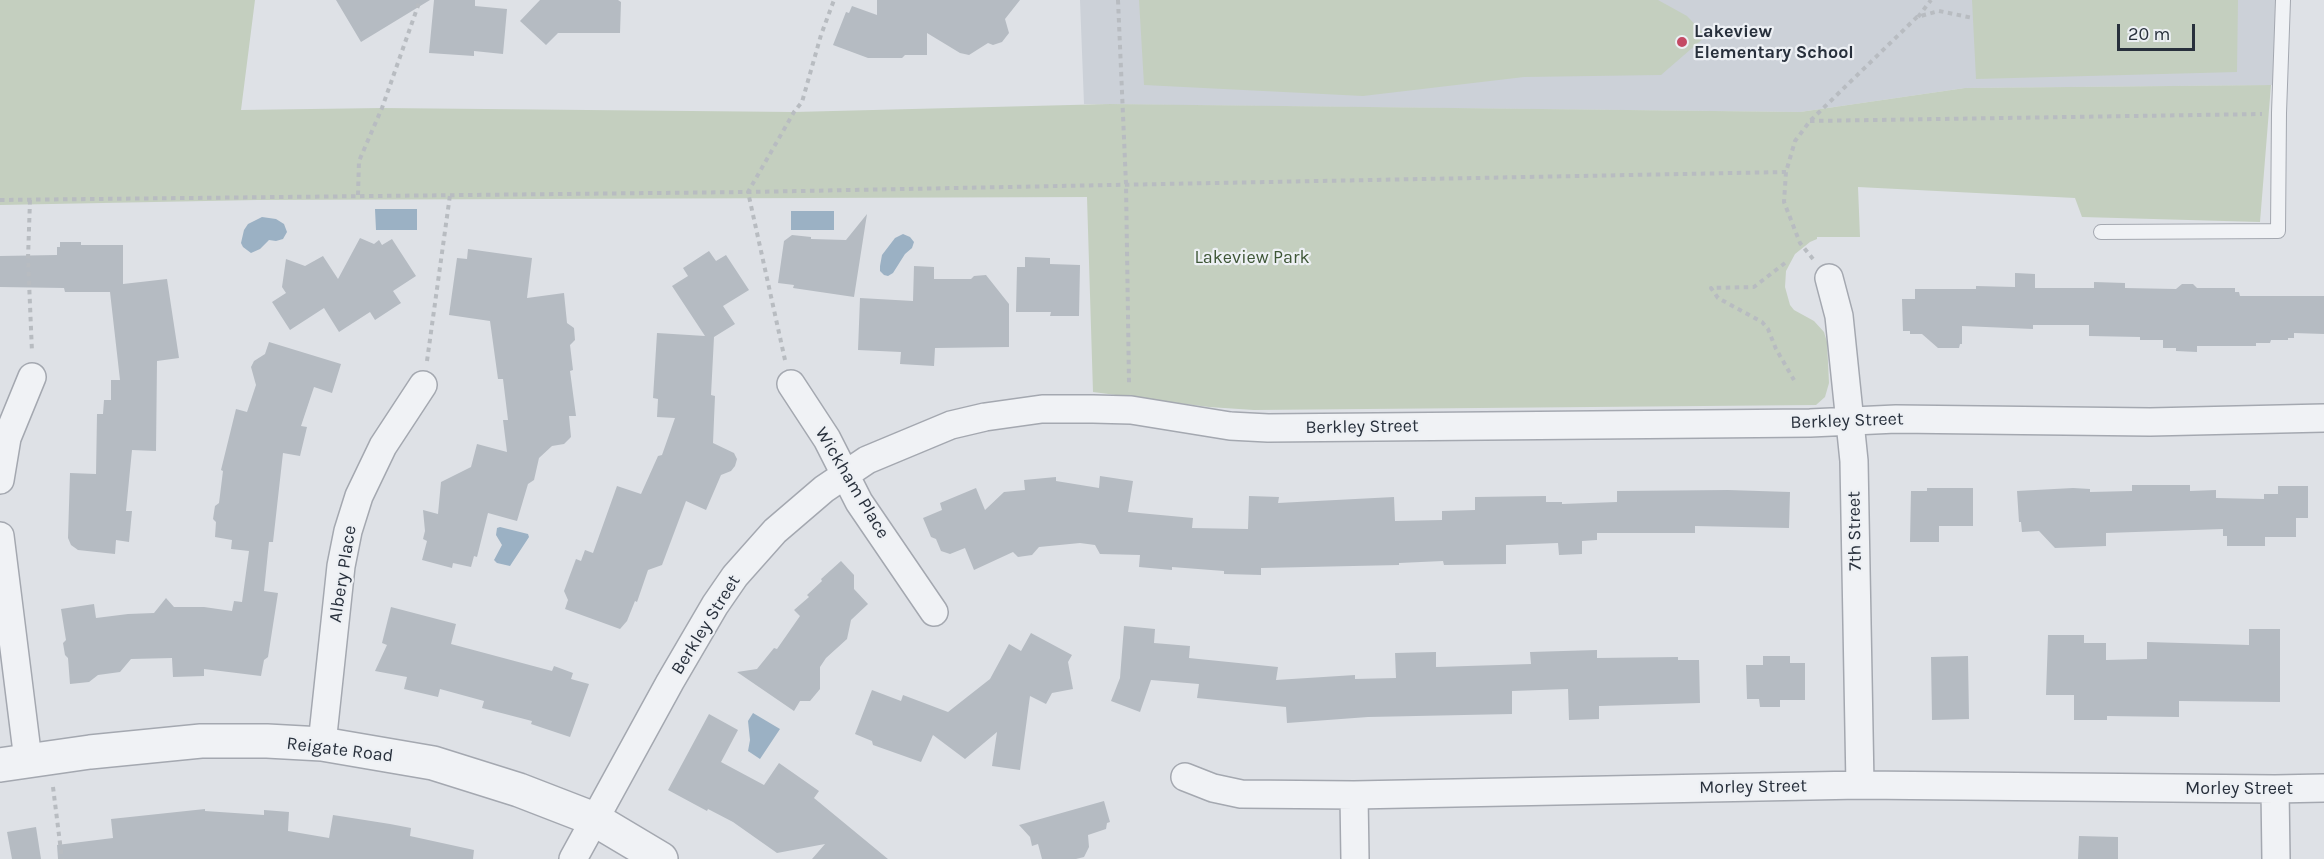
<!DOCTYPE html>
<html>
<head>
<meta charset="utf-8">
<style>
  body { margin:0 }
  #map { position:relative; width:2324px; height:859px; overflow:hidden; background:#dee1e6; font-family:Karla,sans-serif }
  canvas { display:block }
  .scale { position:absolute; left:2117px; top:24px; width:78px; height:27px; box-sizing:border-box; border:3px solid #28303c; border-top:0; padding-left:8px; font-size:18px; line-height:21px; white-space:nowrap; color:#28303c; -webkit-text-stroke:4px #edf0f4; paint-order:stroke }
</style>
</head>
<body>
<div id="map">
<canvas width="2324" height="859"></canvas>
<div class="scale">20 m</div>
</div>
<script>
const ctx = document.querySelector('canvas').getContext('2d');
ctx.lineJoin = 'round';
function fill(path, color) { ctx.fillStyle = color; ctx.fill(path, 'evenodd'); }
const toPath = rows => new Path2D(rows.map(r => 'M' + r).join(''));
function stroke(path, color, width, dash) { ctx.strokeStyle = color; ctx.lineWidth = width; ctx.lineCap = dash ? 'butt' : 'round'; ctx.setLineDash(dash || []); ctx.stroke(path); }
function drawText(font, color, halo, rows, align = 'center') {
  ctx.font = font + ' Karla,sans-serif'; ctx.lineWidth = 4.5; ctx.setLineDash([]); ctx.textBaseline = 'middle'; ctx.strokeStyle = halo; ctx.fillStyle = color; for (const [text, x, y, turn = 0] of rows) {
    ctx.save(); ctx.translate(x, y); ctx.rotate((+turn || 0) * Math.PI / 180); ctx.textAlign = isNaN(turn) ? turn : align; if (halo) ctx.strokeText(text, 0, 0); ctx.fillText(text, 0, 0); ctx.restore();
  }
}
const built = toPath([
  [1080,0,2283,0,2281,85,1965,88,1800,112,1084,104]
]);
const green = toPath([
  [0,0,255,0,241,110,382,108,794,112,1110,104,1800,112,1965,88,2271,85,2260,222,2082,217,2075,198,1858,187,1860,237,1817,237,1817,239,1810,242,1795,254,1786,271,1785,287,1790,305,1794,310,1814,321,1824,332,1827,342,1829,383,1825,397,1816,405,1254,410,1209,407,1093,392,1087,197,257,200,0,205],
  [1139,0,1658,0,1687,16,1706,36,1661,75,1524,77,1363,96,1144,85],
  [1972,0,2238,0,2237,72,1976,79]
]);
const water = toPath([
  [375,209,417,209,417,230,376,230],
  [791,211,834,211,834,230,791,230],
  [262,217,276,219,284,224,287,232,283,239,276,241,269,240,260,249,251,253,243,247,241,243,244,230,248,224],
  [903,234,910,237,914,242,912,248,905,254,893,273,888,276,884,275,880,271,880,266,882,255,895,238],
  [500,527,528,534,529,537,510,566,497,563,494,560,502,545,496,535,497,528],
  [753,713,780,729,760,759,748,751,750,740,748,721]
]);
const building = toPath([
  [336,0,430,0,361,42],
  [434,0,475,0,475,6,507,9,503,54,474,51,474,56,429,53],
  [540,0,618,0,621,2,620,33,558,33,546,45,520,21],
  [877,0,1020,0,1005,19,1009,33,1002,42,993,45,988,43,969,55,960,53,927,33,927,55,905,55,902,58,868,58,833,45,846,12,849,13,852,6,877,15],
  [867,214,854,297,793,288,794,285,778,283,784,241,792,235,811,237,811,239,846,240],
  [360,238,374,244,379,240,382,245,392,239,416,276,393,291,401,303,375,320,370,312,339,332,324,308,290,330,272,302,286,293,282,287,286,259,305,266,323,256,338,279],
  [60,242,81,242,81,245,123,245,123,284,167,279,179,358,157,361,156,451,132,450,126,511,132,511,129,542,116,540,115,554,78,550,71,545,68,538,70,473,96,474,97,414,103,414,104,400,111,400,111,380,120,380,110,292,65,292,64,288,0,287,0,256,57,255,57,247,60,247],
  [468,249,532,258,527,298,564,293,567,323,574,328,575,340,570,345,573,370,570,371,576,416,569,416,571,437,564,444,552,446,539,458,534,480,528,484,517,521,488,513,477,557,474,556,471,567,453,563,452,568,422,560,427,541,423,539,425,531,423,510,438,514,441,482,471,467,477,444,507,452,503,420,508,420,503,379,498,379,490,321,449,315,457,258,467,259],
  [709,251,716,261,726,255,749,290,723,306,735,324,714,337,711,395,715,396,713,443,734,453,737,459,735,466,731,471,721,475,706,510,686,501,662,565,648,570,637,602,635,601,627,621,620,629,565,609,568,600,564,591,576,559,581,561,585,550,593,553,617,486,641,494,658,456,662,455,675,418,657,417,658,399,653,398,657,333,705,336,672,286,688,276,683,268],
  [1025,257,1050,258,1050,264,1080,265,1079,316,1050,316,1051,312,1016,312,1017,267,1025,267],
  [914,266,934,267,934,279,971,279,974,276,986,275,1009,304,1009,347,935,348,934,366,900,364,901,352,858,350,860,298,913,301],
  [2015,273,2035,274,2035,288,2094,288,2094,282,2125,283,2125,288,2176,289,2182,284,2193,284,2197,288,2235,288,2235,292,2239,292,2240,296,2324,296,2324,334,2294,333,2294,338,2288,338,2288,340,2271,340,2270,343,2256,343,2256,346,2197,346,2197,352,2176,351,2176,348,2163,348,2163,340,2140,340,2140,337,2089,336,2089,325,2033,325,2033,329,1962,326,1962,344,1960,344,1959,348,1938,348,1922,334,1910,334,1910,331,1903,331,1902,299,1915,299,1915,289,1976,289,1976,286,2015,287],
  [269,342,341,364,332,393,314,387,301,426,307,427,300,456,283,453,273,542,269,542,264,591,278,593,268,657,264,660,261,676,204,669,204,676,173,677,172,658,131,659,120,672,98,675,89,682,70,684,68,658,65,655,63,643,66,640,61,609,94,604,96,618,128,614,154,613,166,598,174,607,204,607,232,611,234,601,242,602,249,551,231,549,232,540,215,537,216,522,213,519,215,506,219,503,223,471,221,470,236,409,247,412,256,385,251,367,254,361,265,354],
  [1100,476,1133,481,1128,512,1193,518,1192,528,1248,529,1249,496,1279,497,1278,503,1394,497,1395,521,1442,520,1442,511,1475,510,1475,497,1546,496,1546,502,1562,502,1562,504,1617,502,1617,491,1728,490,1790,492,1789,528,1695,526,1695,533,1597,533,1597,540,1582,541,1582,554,1559,555,1558,543,1506,545,1506,564,1444,565,1443,561,1399,563,1399,565,1261,568,1261,575,1224,574,1224,571,1172,567,1172,570,1139,567,1140,555,1100,554,1095,545,1080,543,1039,547,1032,555,1018,557,1013,552,974,570,965,548,950,554,941,551,936,539,931,537,923,518,942,510,940,503,976,488,985,510,1004,492,1025,490,1024,480,1056,477,1056,481,1099,488],
  [2132,485,2190,485,2190,491,2216,490,2216,498,2264,499,2264,494,2278,494,2278,486,2308,486,2308,518,2296,518,2296,537,2265,537,2265,546,2227,546,2227,536,2223,536,2223,529,2106,533,2106,546,2055,548,2039,531,2022,532,2021,522,2019,522,2017,491,2073,488,2090,489,2090,492,2132,491],
  [1927,488,1973,488,1973,526,1939,526,1939,542,1910,542,1911,491,1927,491],
  [841,561,854,575,854,589,868,604,851,620,847,639,826,658,820,667,820,689,810,701,800,701,794,711,737,672,757,669,774,648,777,649,800,616,794,610,809,597,807,595,822,581,821,579],
  [391,607,456,624,451,644,552,671,554,666,573,673,571,679,589,684,570,737,531,724,532,721,482,708,484,701,440,689,438,697,404,689,407,677,375,671,387,645,382,643],
  [1124,626,1155,629,1154,643,1190,646,1189,658,1278,667,1276,680,1355,675,1355,679,1396,678,1395,653,1436,652,1436,667,1531,664,1530,652,1597,650,1597,658,1678,657,1678,660,1699,660,1700,703,1599,706,1599,719,1569,720,1568,689,1512,691,1512,714,1368,717,1287,723,1286,707,1197,698,1199,684,1151,680,1140,712,1111,701,1120,678],
  [2249,629,2280,629,2280,702,2179,701,2179,717,2107,716,2107,720,2074,720,2074,695,2046,695,2048,635,2084,635,2084,643,2106,643,2106,660,2147,659,2147,642,2249,645],
  [1031,633,1072,655,1068,662,1073,689,1052,693,1046,704,1030,696,1020,770,992,766,997,732,965,759,933,735,921,762,873,745,872,741,855,734,872,690,901,701,903,695,948,712,990,679,1009,644,1021,651],
  [1763,656,1790,656,1790,663,1805,663,1805,700,1780,700,1780,707,1760,707,1759,699,1747,699,1746,665,1763,665],
  [1968,656,1969,719,1932,720,1931,657],
  [709,714,738,730,721,762,764,785,779,763,819,791,814,798,888,859,812,859,825,844,777,853,733,822,708,809,707,811,668,790],
  [1104,801,1110,822,1107,823,1106,829,1088,835,1089,847,1084,857,1076,859,1042,859,1038,844,1032,846,1030,837,1019,825],
  [205,809,205,811,264,815,264,810,289,812,288,831,329,838,333,815,390,824,411,828,410,836,474,850,473,859,58,859,57,845,113,838,111,819],
  [36,827,41,859,12,859,7,832],
  [2079,836,2118,837,2118,859,2078,859]
]);
const path = toPath([
  [1118,0,1126,184,1129,383],
  [1918,17,1931,0],
  [1810,121,2262,114],
  [358,195,359,161,382,108,420,0],
  [0,200,748,192,1786,172],
  [30,200,28,258,32,352],
  [1813,259,1800,243,1784,202,1786,172,1795,141,1810,121,1917,17,1939,11,1973,18],
  [1785,263,1754,287,1711,288,1718,298,1762,322,1768,329,1776,349,1794,380],
  [785,360,748,192,794,112,802,102,821,35,834,0],
  [427,361,450,195],
  [53,787,62,859]
]);
const service = toPath([
  [2101,232,2278,231,2279,113,2283,0]
]);
const minor = toPath([
  [1829,278,1839,316,1854,461,1860,785],
  [791,384,827,439,859,502,934,612],
  [0,480,7,438,32,377],
  [0,536,28,760],
  [322,744,341,566,348,531,359,496,383,446,423,385],
  [1185,777,1213,788,1241,794,1354,795,1860,785,2275,789,2324,788],
  [2275,789,2276,859],
  [1354,795,1355,859],
  [573,859,670,682,715,605,735,576,775,531,824,489,867,460,951,425,985,417,1042,409,1093,409,1131,410,1230,426,1268,428,1810,423,1896,419,2150,422,2324,418]
]);
const tertiary = toPath([
  [0,765,90,752,201,741,267,741,322,744,433,763,519,790,594,819,661,859]
]);
const markers = [
  [1682,42,6,"#c44a64"]
];
const poiNames = [
  ["Lakeview",1694,32],
  ["Elementary School",1694,53]
];
const parkNames = [
  ["Lakeview Park",1252,258]
];
const streetNames = [
  ["Berkley Street",1847,421,-2],
  ["Berkley Street",1362,427,-1],
  ["Wickham Place",852,483,59],
  ["7th Street",1855,531,-91],
  ["Albery Place",343,574,-81],
  ["Berkley Street",706,625,-58],
  ["Reigate Road",340,750,7],
  ["Morley Street",1753,787,-1],
  ["Morley Street",2239,789]
];
fill(built, '#ccd1d8');
fill(green, '#c4cfbf');
fill(water, '#9bb1c4');
fill(building, '#b5bbc2');
stroke(service, '#a4a8b0', 16);
stroke(minor, '#a4a8b0', 30);
stroke(tertiary, '#a4a8b0', 36);
stroke(path, '#b8bcc1', 4, [4.5, 4.5]);
stroke(service, '#f0f2f5', 14);
stroke(minor, '#f0f2f5', 27);
stroke(tertiary, '#f0f2f5', 33);
for (const [x, y, r, color] of markers) { const dot = new Path2D(); dot.arc(x, y, r, 0, 2 * Math.PI); ctx.fillStyle = color; ctx.fill(dot); stroke(dot, '#edf0f4', 2); }
drawText('bold 18px', '#28303c', '#edf0f4', poiNames, 'left');
drawText('18px', '#3e5636', '#edf0f4', parkNames);
drawText('18px', '#28303c', '#edf0f4', streetNames);
</script>
</body>
</html>
